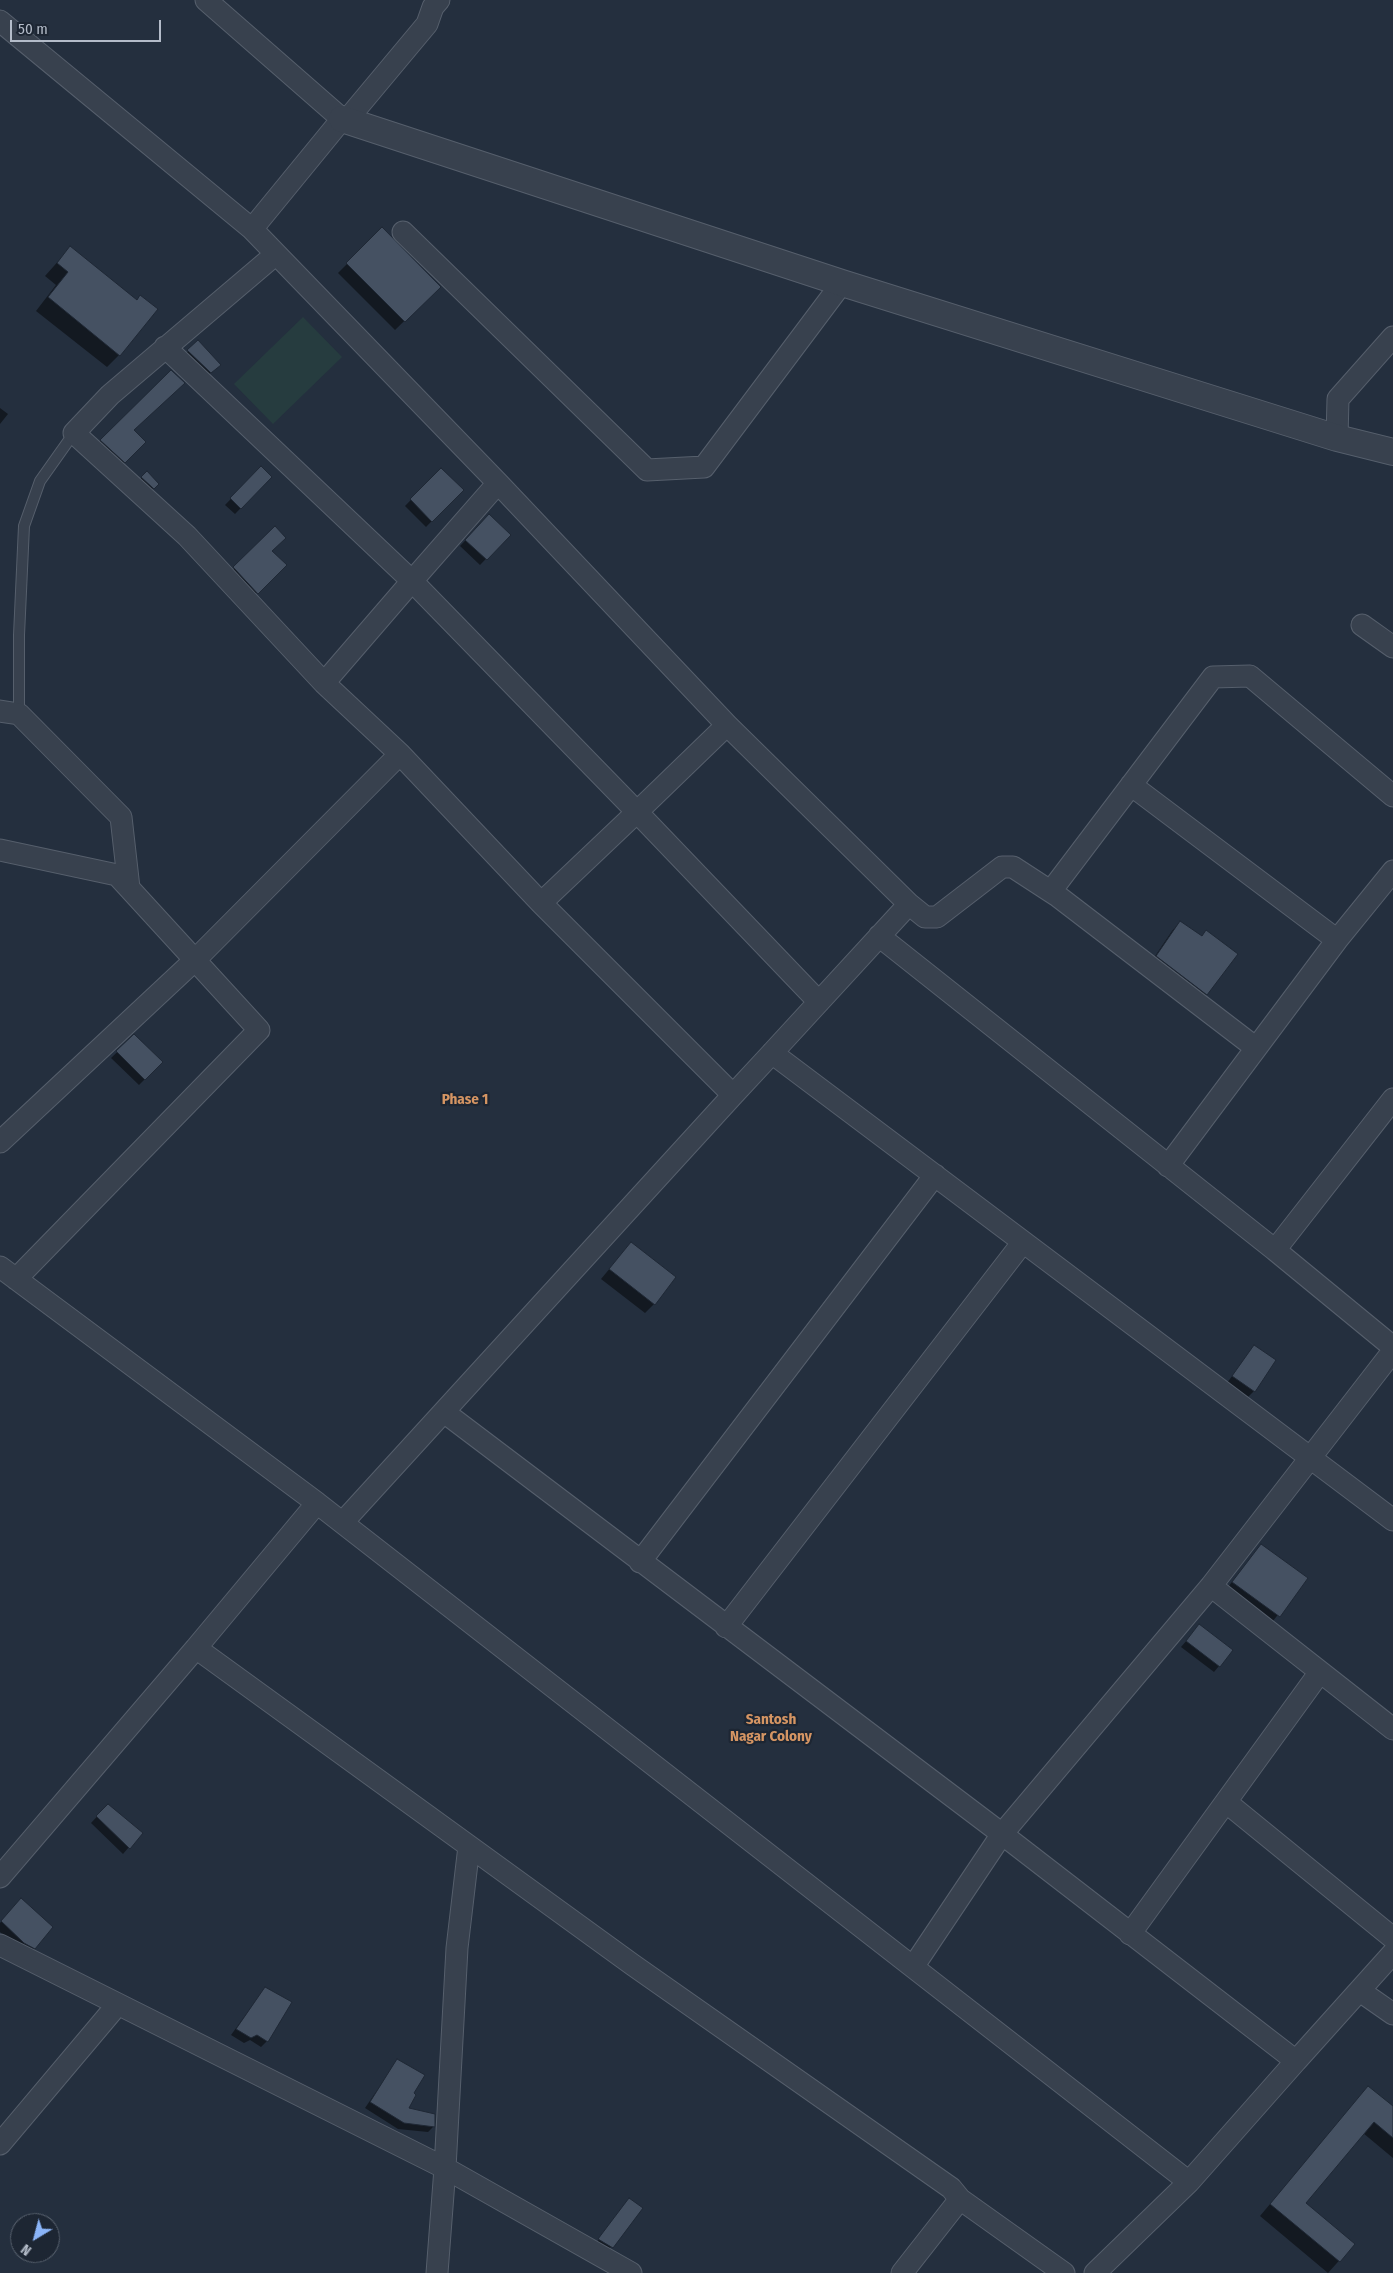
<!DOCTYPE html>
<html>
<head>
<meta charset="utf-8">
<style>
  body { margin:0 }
  #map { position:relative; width:1393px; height:2273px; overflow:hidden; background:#242f3e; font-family:"Fira Sans Condensed",sans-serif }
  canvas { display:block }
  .north { position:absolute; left:10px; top:2213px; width:50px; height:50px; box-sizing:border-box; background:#1d2633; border:1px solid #59626f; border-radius:50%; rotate:217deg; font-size:14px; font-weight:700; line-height:20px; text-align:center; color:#b4bcc9 }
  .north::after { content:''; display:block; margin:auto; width:18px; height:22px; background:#8ab4f8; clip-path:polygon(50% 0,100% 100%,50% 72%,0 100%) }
  .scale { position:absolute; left:10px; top:20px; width:151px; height:22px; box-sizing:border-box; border:2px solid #b4bcc9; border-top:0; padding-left:6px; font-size:15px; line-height:18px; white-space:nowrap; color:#b4bcc9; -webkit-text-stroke:4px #1d2633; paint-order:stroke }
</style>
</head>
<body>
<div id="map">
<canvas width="1393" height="2273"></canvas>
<div class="north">N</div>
<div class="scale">50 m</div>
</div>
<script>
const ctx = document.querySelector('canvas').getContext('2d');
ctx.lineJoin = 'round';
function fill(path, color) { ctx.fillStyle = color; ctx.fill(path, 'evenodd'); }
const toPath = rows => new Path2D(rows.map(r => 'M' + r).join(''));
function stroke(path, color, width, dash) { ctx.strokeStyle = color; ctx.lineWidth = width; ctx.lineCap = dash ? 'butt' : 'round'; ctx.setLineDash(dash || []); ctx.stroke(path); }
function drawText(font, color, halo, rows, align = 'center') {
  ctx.font = font + ' "Fira Sans Condensed",sans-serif'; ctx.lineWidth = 4.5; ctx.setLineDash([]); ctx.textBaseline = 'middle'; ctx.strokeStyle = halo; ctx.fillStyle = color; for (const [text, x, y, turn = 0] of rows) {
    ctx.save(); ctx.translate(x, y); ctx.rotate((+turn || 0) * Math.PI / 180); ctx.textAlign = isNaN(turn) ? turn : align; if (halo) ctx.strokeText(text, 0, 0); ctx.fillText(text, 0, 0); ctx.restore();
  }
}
const green = toPath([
  [303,317,342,357,273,424,234,384]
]);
const shadow = toPath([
  [382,229,439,287,395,330,338,273],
  [70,248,136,301,119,355,107,367,36,311,56,285,45,276],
  [198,342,219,365,204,379,182,357],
  [171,372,133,431,144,442,119,467,96,445],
  [0,408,8,414,0,424],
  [261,468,271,477,235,514,225,505],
  [441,469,462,490,426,527,405,506],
  [147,473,157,484,150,491,139,480],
  [489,516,509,535,480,565,460,546],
  [275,528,271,551,285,565,251,598,229,574],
  [1180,922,1206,994,1198,1003,1149,965,1172,931],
  [134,1036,162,1062,139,1085,111,1058],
  [631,1243,654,1304,645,1313,601,1279],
  [1254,1346,1254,1391,1248,1397,1227,1383],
  [1261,1545,1306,1579,1269,1626,1224,1592],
  [1199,1626,1219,1666,1214,1672,1181,1647],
  [108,1805,141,1833,123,1854,91,1823],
  [15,1906,35,1948,28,1954,18,1949,0,1932,0,1923],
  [265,1988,267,2041,261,2047,250,2040,244,2043,231,2035],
  [397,2061,412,2094,407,2109,434,2115,433,2127,428,2132,398,2129,365,2108],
  [1368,2087,1393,2108,1393,2158,1363,2133,1304,2203,1354,2244,1328,2273,1260,2216],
  [624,2206,641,2208,606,2253,594,2246]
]);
const building = toPath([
  [382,227,441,287,405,322,346,263,382,227],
  [70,246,137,300,140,295,158,309,120,356,48,297,68,272,57,263,70,246],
  [198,340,221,365,211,373,187,350,198,340],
  [171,370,185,383,134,430,146,442,125,463,100,440,171,370],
  [261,466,272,477,241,509,230,498,261,466],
  [441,468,464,490,432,522,410,499,441,468],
  [147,471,159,484,154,489,141,477,147,471],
  [489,514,511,535,487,560,465,540,489,514],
  [275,526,286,538,272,551,287,565,258,594,233,567,275,526],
  [1180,921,1202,936,1206,930,1238,954,1207,995,1156,956,1180,921],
  [134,1034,163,1062,145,1080,116,1051,134,1034],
  [631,1242,676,1277,655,1305,609,1269,631,1242],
  [1254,1345,1276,1360,1255,1392,1232,1376,1254,1345],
  [1261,1544,1308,1578,1280,1617,1232,1582,1261,1544],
  [1199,1624,1233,1650,1220,1667,1186,1641,1199,1624],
  [108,1804,143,1833,130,1849,96,1816,108,1804],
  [21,1898,53,1927,35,1949,24,1943,1,1921,21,1898],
  [265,1987,292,2002,268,2042,257,2035,251,2038,236,2029,265,1987],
  [397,2059,425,2075,414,2093,416,2095,409,2108,435,2114,435,2127,404,2123,370,2102,397,2059],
  [1368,2086,1393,2106,1393,2138,1374,2122,1306,2203,1355,2244,1340,2262,1270,2204,1368,2086],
  [629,2198,643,2208,613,2248,598,2239,629,2198]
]);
const service = toPath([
  [19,714,19,635,24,526,40,481,74,433]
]);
const minor = toPath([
  [0,21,252,229,342,119,206,0],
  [346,121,427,24,433,7,439,0],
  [252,229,498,483,727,725],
  [403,232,647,470,704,467,842,283],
  [276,254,110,395,74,433,187,536,324,683],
  [165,347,412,581,637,812,541,903,400,754,324,683,412,581,498,483],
  [1337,438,1338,399,1393,337],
  [1362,625,1393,647],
  [0,711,19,714,121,817,129,888],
  [1131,785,1337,940],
  [0,850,117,875,259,1030,16,1279],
  [541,903,733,1095],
  [909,904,925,917,937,917,1002,867,1013,867,1056,895],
  [879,936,1275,1250,1393,1099],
  [1256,1048,1051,891,1213,677,1250,676,1393,796],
  [772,1053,1393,1520],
  [0,1142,195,960,400,754],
  [1168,1166,1337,940,1393,871],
  [1275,1250,1393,1347],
  [0,1267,317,1503,196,1648,469,1846,457,1948,445,2168,631,2273],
  [444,1412,1002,1834,1296,2061,1189,2182],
  [317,1503,1189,2182,1095,2273],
  [343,1522,733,1095,772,1053,909,904,727,725,637,812,819,1002],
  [640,1562,935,1175],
  [1211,1586,1393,1729],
  [726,1627,1023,1242],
  [1226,1802,1393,1938],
  [469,1846,633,1965,951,2188,960,2199,1064,2273],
  [0,1877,196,1648],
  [1130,1934,1320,1672],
  [0,1945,445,2168,437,2273],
  [913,1967,1002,1834,1211,1586,1393,1351],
  [1360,1991,1393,2014],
  [1296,2061,1393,1953],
  [0,2144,118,2004],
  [902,2273,960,2199]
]);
const tertiary = toPath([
  [342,119,842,283,1337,438,1393,452]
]);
const neighbourhoodNames = [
  ["Phase 1",465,1100],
  ["Santosh",771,1720],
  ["Nagar Colony",771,1737]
];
fill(green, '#263c3f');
fill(shadow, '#0007');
fill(building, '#455162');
stroke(building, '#1f2835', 1);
stroke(service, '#565f6c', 12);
stroke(minor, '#565f6c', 23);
stroke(tertiary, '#565f6c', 28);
stroke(service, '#38414e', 10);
stroke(minor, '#38414e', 21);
stroke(tertiary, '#38414e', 26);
drawText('bold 15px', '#d59563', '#1d2633', neighbourhoodNames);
</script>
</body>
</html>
